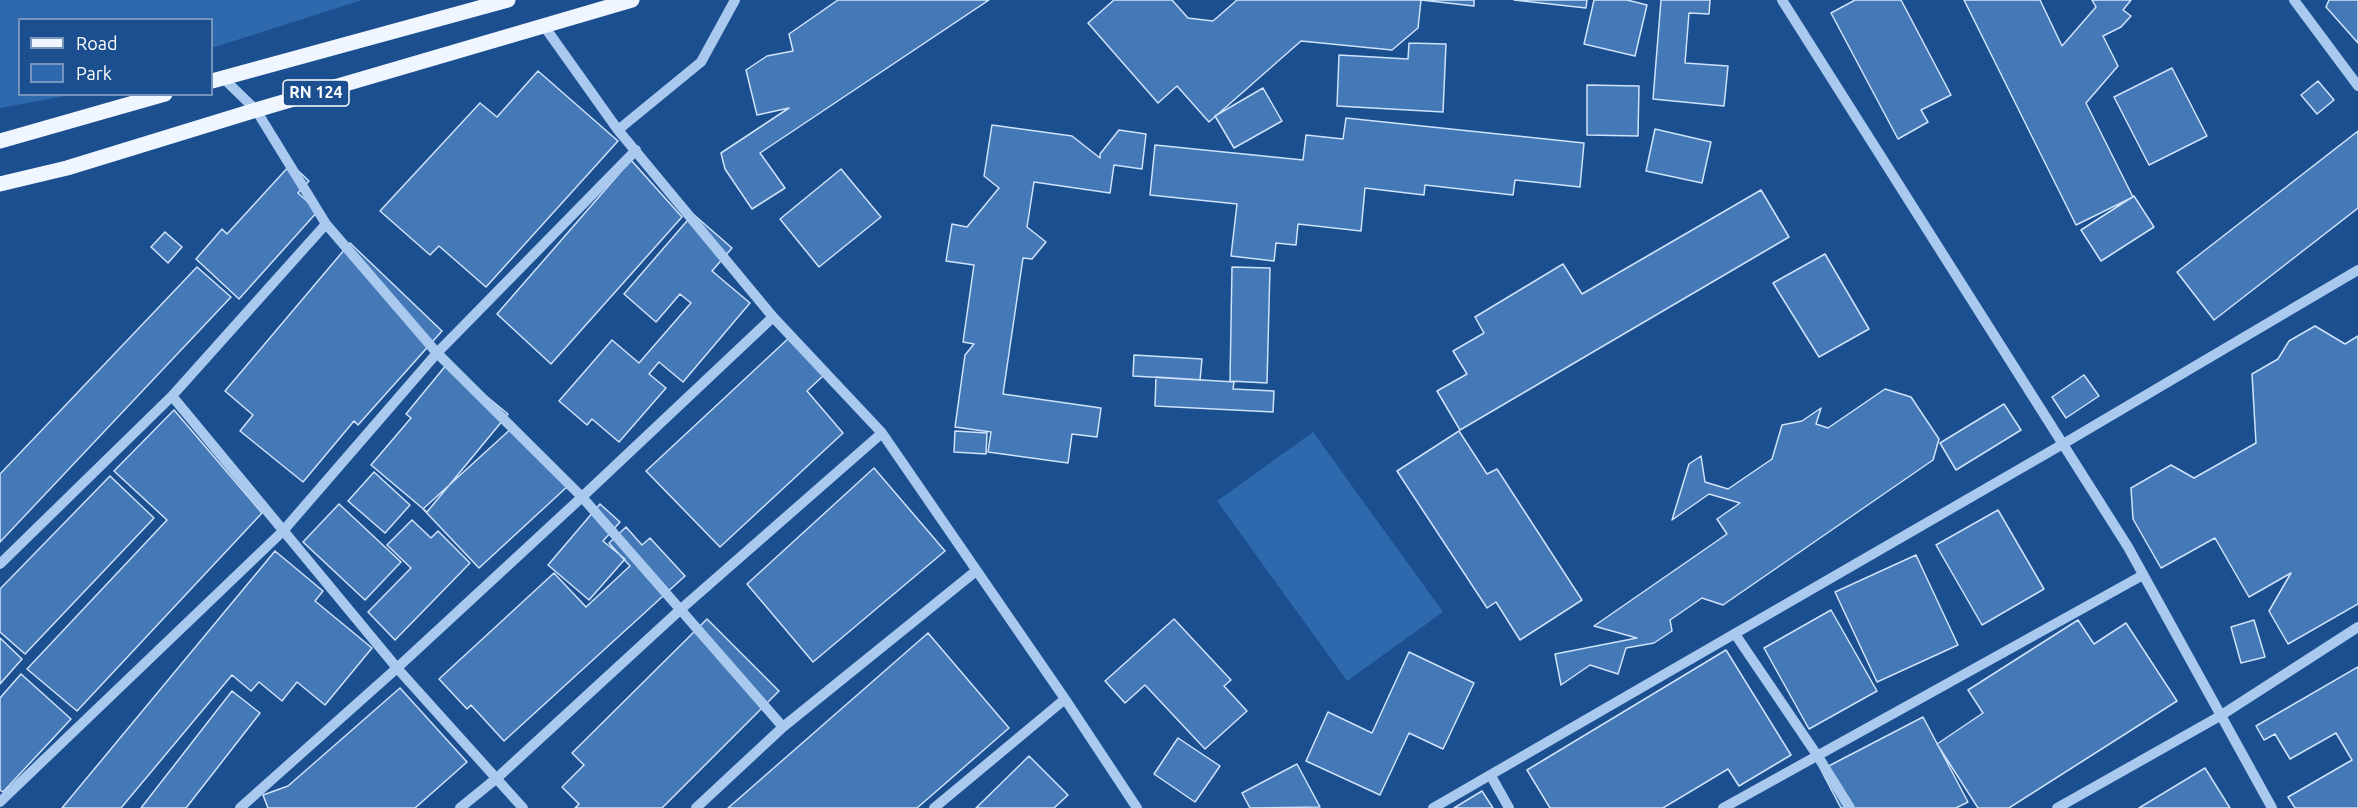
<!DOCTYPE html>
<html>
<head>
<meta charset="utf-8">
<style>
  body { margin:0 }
  #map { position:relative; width:2358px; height:808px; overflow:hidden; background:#1b4f8f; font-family:Ubuntu,sans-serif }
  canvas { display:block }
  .legend { position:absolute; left:18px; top:18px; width:195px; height:78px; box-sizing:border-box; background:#1b4f8f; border:2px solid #7695bc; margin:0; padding:8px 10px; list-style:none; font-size:18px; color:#fff }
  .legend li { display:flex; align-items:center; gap:12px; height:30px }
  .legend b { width:30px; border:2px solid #7695bc }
</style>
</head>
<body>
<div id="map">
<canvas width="2358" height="808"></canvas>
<ul class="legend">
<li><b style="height:8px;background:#f0f6ff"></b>Road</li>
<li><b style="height:16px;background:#2e69ad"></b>Park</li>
</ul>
</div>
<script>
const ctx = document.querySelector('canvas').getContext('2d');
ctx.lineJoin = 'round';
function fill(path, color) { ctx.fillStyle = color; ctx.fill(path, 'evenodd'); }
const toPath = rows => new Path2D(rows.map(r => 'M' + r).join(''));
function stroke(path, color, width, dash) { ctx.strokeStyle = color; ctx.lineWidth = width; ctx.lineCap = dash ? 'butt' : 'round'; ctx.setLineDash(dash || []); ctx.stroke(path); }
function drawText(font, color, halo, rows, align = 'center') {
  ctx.font = font + ' Ubuntu,sans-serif'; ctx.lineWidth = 6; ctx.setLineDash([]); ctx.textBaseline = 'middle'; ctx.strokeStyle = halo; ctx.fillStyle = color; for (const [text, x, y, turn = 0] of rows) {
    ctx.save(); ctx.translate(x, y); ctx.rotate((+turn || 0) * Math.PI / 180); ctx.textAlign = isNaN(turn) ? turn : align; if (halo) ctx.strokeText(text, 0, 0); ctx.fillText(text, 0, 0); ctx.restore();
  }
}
const green = toPath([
  [0,0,362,0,212,48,212,20,20,20,20,94,70,95,0,108],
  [1313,432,1443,612,1347,681,1217,501]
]);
const building = toPath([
  [838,0,989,0,760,153,785,188,752,209,725,169,721,153,789,108,757,115,746,70,767,56,793,51,789,34,838,0],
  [1114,0,1172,0,1188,18,1213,21,1237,0,1474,0,1474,6,1421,0,1418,28,1392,50,1301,41,1209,122,1177,86,1158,103,1088,23,1114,0],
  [1514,0,1587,0,1586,8,1514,0],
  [1594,0,1627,0,1647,5,1635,56,1584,44,1594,0],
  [1661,0,1710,0,1709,14,1689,13,1685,63,1728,66,1724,106,1653,99,1661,0],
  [1855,0,1901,0,1951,95,1921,110,1928,122,1898,139,1831,13,1855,0],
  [1964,0,2040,0,2062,46,2096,7,2092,0,2131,0,2123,10,2131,16,2121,27,2103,36,2118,66,2086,103,2133,197,2076,225,1964,0],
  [2329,0,2358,0,2358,43,2326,7,2329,0],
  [1409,43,1446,44,1443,112,1337,106,1339,55,1408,59,1409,43],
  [2172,68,2207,136,2149,165,2114,97,2172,68],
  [538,71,618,141,486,287,439,246,430,255,380,211,480,103,497,117,538,71],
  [2318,81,2334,100,2317,114,2301,95,2318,81],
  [1587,85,1639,86,1638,136,1587,135,1587,85],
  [1263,88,1282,121,1234,148,1215,116,1263,88],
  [1346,118,1584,143,1580,187,1515,180,1513,195,1425,185,1424,195,1365,188,1361,231,1298,224,1296,245,1276,243,1274,261,1231,256,1237,204,1150,195,1155,145,1303,160,1306,135,1343,139,1346,118],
  [992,125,1072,136,1100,158,1100,154,1119,130,1146,134,1142,169,1114,165,1110,193,1034,182,1027,227,1046,242,1032,259,1023,258,1003,394,1101,408,1097,437,1072,434,1068,463,988,452,991,432,955,427,965,355,974,344,963,342,974,265,946,261,952,224,967,227,999,188,984,176,992,125],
  [1655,129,1711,142,1702,183,1646,171,1655,129],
  [2358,131,2358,208,2214,320,2177,272,2358,131],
  [631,160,682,217,551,364,497,314,631,160],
  [291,164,309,181,298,193,318,211,239,299,196,259,222,229,227,234,291,164],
  [841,169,881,217,819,267,780,219,841,169],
  [1761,190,1789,237,1460,430,1437,391,1467,374,1453,351,1484,333,1475,317,1563,264,1582,294,1761,190],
  [2134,196,2154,227,2101,261,2081,230,2134,196],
  [693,214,732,248,712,271,750,303,683,382,659,362,649,374,666,388,619,442,592,419,587,425,559,401,612,340,639,363,691,303,680,294,656,322,624,294,693,214],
  [165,232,182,247,168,263,151,247,165,232],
  [350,243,442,331,358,425,354,421,303,482,240,431,253,415,225,391,350,243],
  [1825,254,1869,329,1819,357,1773,283,1825,254],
  [197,267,231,297,0,542,0,474,197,267],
  [1232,267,1270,268,1267,383,1230,381,1232,267],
  [2315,326,2345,344,2358,336,2358,604,2288,644,2269,611,2291,573,2249,597,2215,538,2161,568,2133,519,2131,488,2171,465,2194,478,2256,443,2252,374,2278,359,2289,341,2315,326],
  [791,336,825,374,807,391,843,433,720,547,646,471,791,336],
  [1134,355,1202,359,1200,380,1133,376,1134,355],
  [447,364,508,414,427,512,371,465,411,418,406,414,447,364],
  [2084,375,2099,396,2066,418,2052,397,2084,375],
  [1156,377,1234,382,1233,389,1274,391,1273,412,1155,406,1156,377],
  [1885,389,1911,397,1939,439,1933,460,1723,605,1702,598,1670,620,1672,631,1654,643,1626,648,1618,674,1590,665,1561,685,1555,654,1637,638,1594,626,1727,534,1717,519,1740,503,1709,494,1672,520,1689,464,1701,456,1705,482,1728,489,1772,459,1782,425,1802,421,1821,408,1816,424,1828,428,1885,389],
  [2004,404,2021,430,1956,470,1940,443,2004,404],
  [174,410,262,513,77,711,27,669,167,520,114,471,174,410],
  [514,426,569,485,479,568,423,509,514,426],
  [955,431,987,433,986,454,954,452,955,431],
  [1459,431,1487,474,1497,469,1582,600,1520,640,1496,602,1487,608,1397,471,1459,431],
  [874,468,945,551,813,662,747,584,874,468],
  [374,472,410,505,385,533,348,501,374,472],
  [110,476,154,518,25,654,0,632,0,589,110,476],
  [339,504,401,562,365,600,303,542,339,504],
  [600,504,620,522,603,541,625,559,589,600,548,565,600,504],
  [1998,510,2044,589,1982,625,1936,545,1998,510],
  [412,520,431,538,438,531,470,563,395,640,368,612,411,568,387,545,412,520],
  [626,527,642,545,650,538,685,576,504,741,471,705,467,709,439,679,554,573,586,607,630,566,609,543,626,527],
  [275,551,323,591,315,601,372,648,325,705,297,682,282,701,259,682,251,691,232,675,121,808,62,808,275,551],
  [1916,555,1958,645,1877,682,1835,592,1916,555],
  [1831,610,1877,691,1809,729,1764,648,1831,610],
  [707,619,779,691,662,808,575,808,579,804,562,787,584,765,572,753,707,619],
  [1174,619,1231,680,1224,686,1247,711,1205,749,1145,685,1125,703,1105,681,1174,619],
  [2078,620,2094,644,2126,623,2177,701,2009,808,1978,808,1937,744,1983,713,1968,690,2078,620],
  [2254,620,2265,657,2241,663,2231,627,2254,620],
  [928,633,1009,728,917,808,728,808,928,633],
  [0,638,22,659,0,684,0,638],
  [1726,650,1791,755,1739,786,1728,769,1663,808,1550,808,1527,770,1726,650],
  [1409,652,1474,683,1443,749,1409,733,1380,795,1306,761,1328,712,1372,733,1409,652],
  [2358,667,2358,808,2295,808,2288,797,2352,760,2336,733,2290,759,2275,734,2264,740,2256,726,2358,667],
  [21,674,71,719,3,792,0,790,0,698,21,674],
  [400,688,467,762,415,808,268,808,263,795,288,786,400,688],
  [232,691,260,713,186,808,141,808,232,691],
  [1923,717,1968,802,1956,808,1841,808,1821,770,1923,717],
  [1178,738,1220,766,1195,802,1154,774,1178,738],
  [1029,756,1068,795,1054,808,976,808,1029,756],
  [1297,764,1320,807,1250,808,1242,793,1297,764],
  [2205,768,2230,808,2139,808,2205,768],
  [1482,791,1493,808,1454,808,1482,791]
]);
const minor = toPath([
  [1782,0,2128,547,2272,808],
  [2294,0,2358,86],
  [544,26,618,130,773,317,882,433,1065,699,1137,808],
  [223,78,256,110,326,224,437,353,582,497,783,727],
  [618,130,701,62,735,0],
  [172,396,397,668,523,808],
  [0,564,172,396,326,224],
  [1735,634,1817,755,1850,808],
  [1491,776,1509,808],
  [0,802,283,531,437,353,636,150],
  [240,808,397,668,582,497,773,317],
  [460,808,497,778,681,609,882,433],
  [696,808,783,727,976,571],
  [934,808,1065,699],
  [1433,808,2063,444,2358,270],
  [1723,808,2143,575],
  [2057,808,2220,716,2358,627]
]);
const major = toPath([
  [212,81,508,0],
  [0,141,165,94],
  [0,184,67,168,256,110,632,0]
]);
const shields = [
  [316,93,66]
];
const shieldNames = [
  ["RN 124",316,93]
];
fill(green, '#2e69ad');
fill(building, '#4478b7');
stroke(building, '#cfe3fa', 1.5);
stroke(minor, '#a9c9ee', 10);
stroke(major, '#f0f6ff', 15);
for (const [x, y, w] of shields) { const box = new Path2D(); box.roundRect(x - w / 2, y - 13, w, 26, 4.5); ctx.fillStyle = '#1b4f8f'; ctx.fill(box); stroke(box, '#fff', 1.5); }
drawText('bold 16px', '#fff', null, shieldNames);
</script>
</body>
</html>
